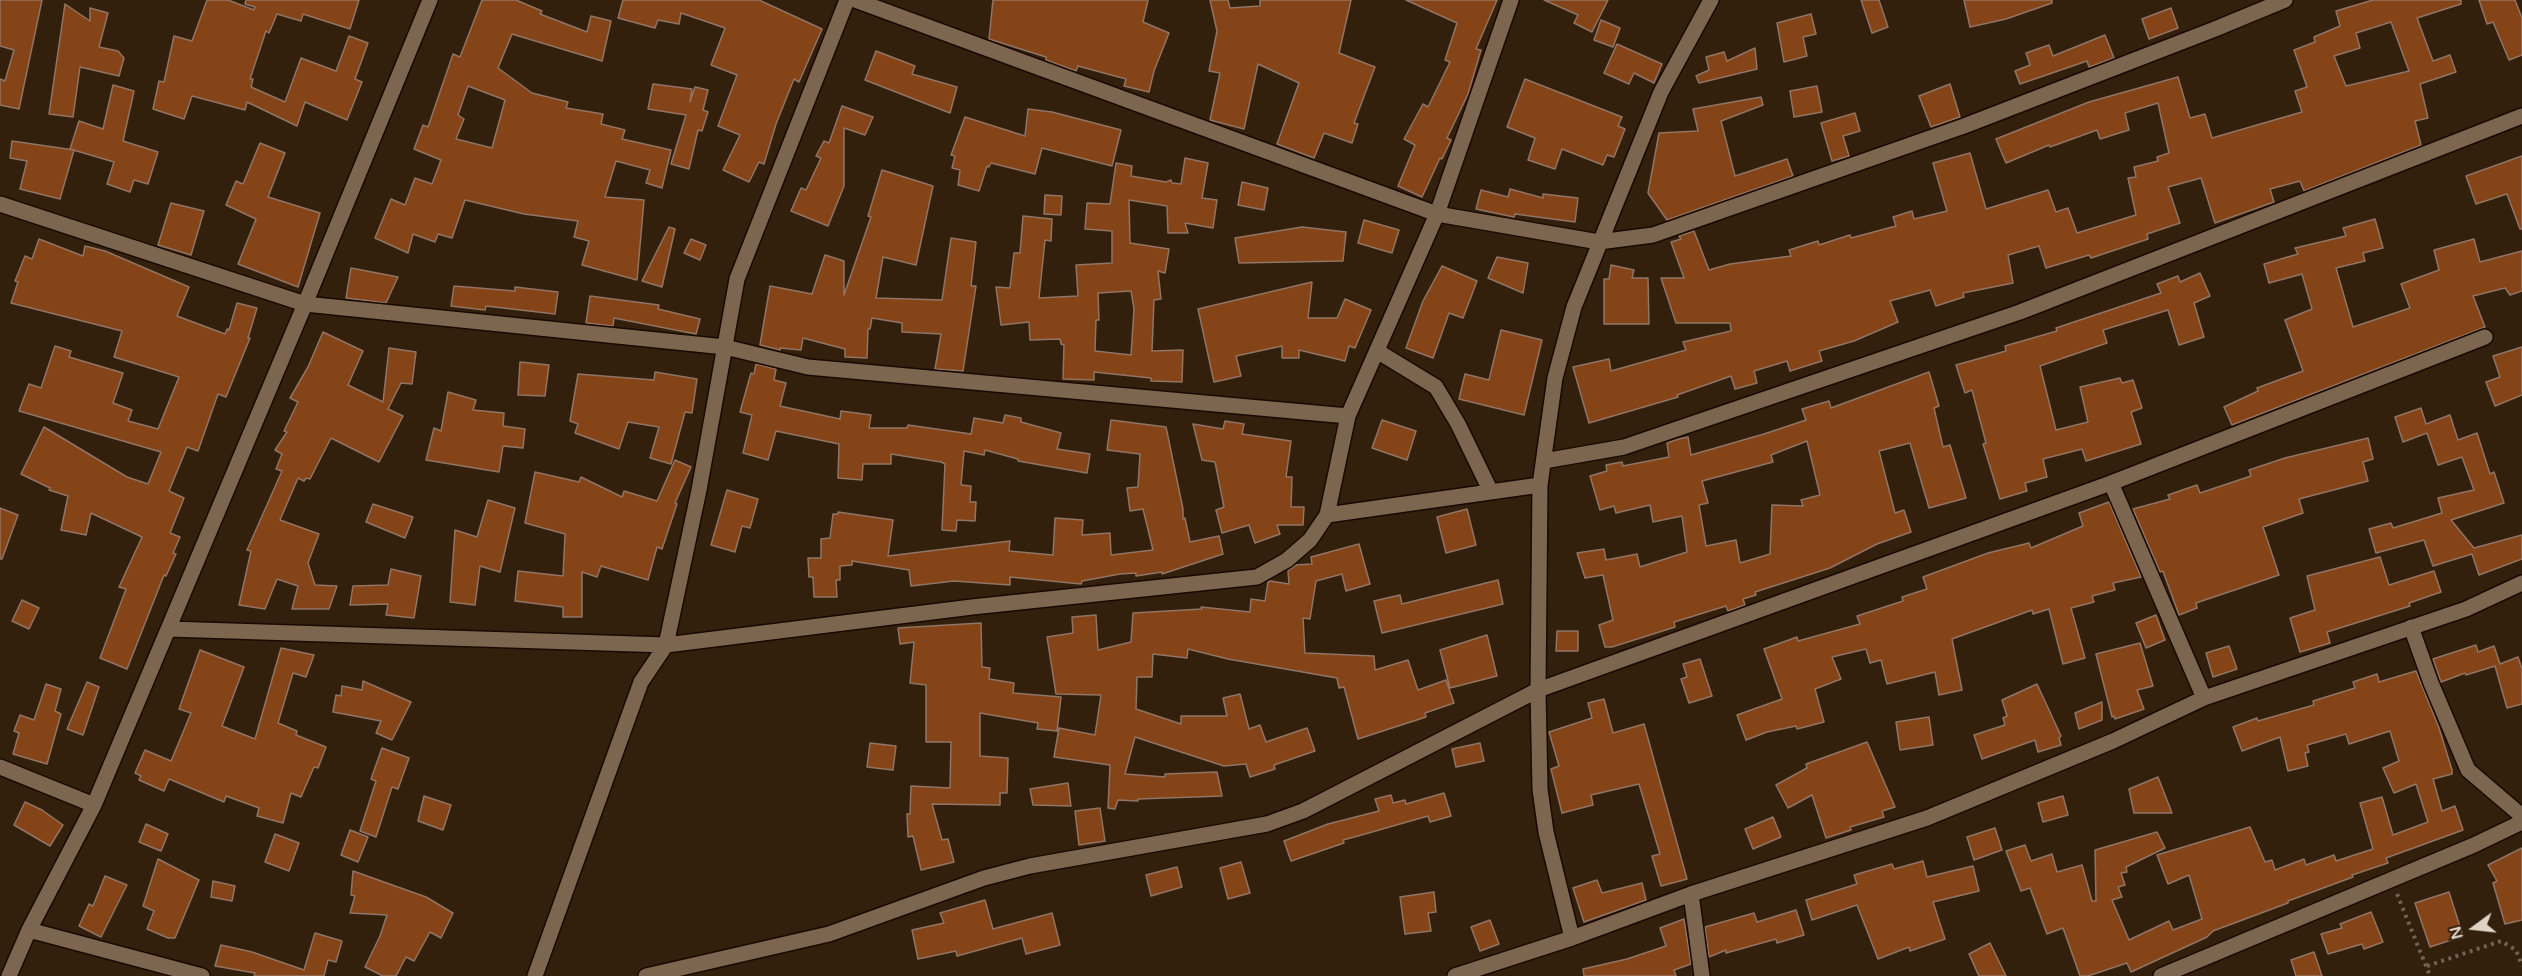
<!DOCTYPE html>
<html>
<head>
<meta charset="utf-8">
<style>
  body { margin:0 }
  #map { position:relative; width:2522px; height:976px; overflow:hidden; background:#33200c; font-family:"Varela Round",sans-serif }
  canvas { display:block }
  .north { position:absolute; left:2444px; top:898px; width:60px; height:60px; -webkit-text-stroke:4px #33200c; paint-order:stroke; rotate:255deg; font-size:16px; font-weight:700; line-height:24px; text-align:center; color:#e0d4c7 }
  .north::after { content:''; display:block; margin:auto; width:21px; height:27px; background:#e0d4c7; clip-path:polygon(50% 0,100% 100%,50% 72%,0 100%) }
</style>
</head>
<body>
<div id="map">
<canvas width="2522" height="976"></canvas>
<div class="north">N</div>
</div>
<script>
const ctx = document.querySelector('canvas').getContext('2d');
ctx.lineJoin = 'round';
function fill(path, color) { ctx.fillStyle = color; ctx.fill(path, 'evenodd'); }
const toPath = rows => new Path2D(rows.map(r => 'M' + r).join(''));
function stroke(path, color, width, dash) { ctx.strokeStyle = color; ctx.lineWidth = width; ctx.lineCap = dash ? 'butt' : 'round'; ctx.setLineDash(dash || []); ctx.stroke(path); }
const building = toPath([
  [0,0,42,0,19,109,0,105,0,79,5,81,14,50,0,46,0,0],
  [207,0,228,0,254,10,255,7,245,4,246,0,359,0,350,29,303,14,301,21,277,14,269,33,266,31,250,79,253,79,251,87,285,102,301,58,336,71,349,36,368,43,355,79,362,82,347,120,305,102,297,126,247,102,245,110,192,96,184,119,153,109,159,81,164,82,174,36,192,41,207,0],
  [482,0,516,0,542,11,540,14,587,32,591,16,611,21,602,61,512,34,498,68,532,93,568,102,566,108,603,114,601,124,625,130,622,139,671,150,662,188,646,183,650,170,616,161,605,197,644,200,637,280,582,265,589,241,574,237,578,221,524,214,465,200,452,238,438,234,435,242,413,234,408,253,375,238,391,199,405,205,415,178,432,184,441,160,414,149,423,125,428,127,453,54,460,57,482,0],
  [468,86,505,100,492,148,456,139,464,119,458,115,468,86],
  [623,0,759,0,822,29,799,82,794,79,776,124,764,164,759,162,749,182,723,170,740,135,718,126,737,75,711,65,725,28,681,13,679,24,658,20,655,28,618,18,623,0],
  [993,0,1148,0,1143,22,1169,33,1154,71,1149,92,1124,86,1126,79,1078,66,1076,71,1046,60,1046,57,989,39,993,0],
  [1210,0,1228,0,1230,8,1260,6,1260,0,1351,0,1339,53,1375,67,1354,123,1358,124,1352,143,1324,133,1314,158,1277,144,1299,83,1258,64,1244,129,1210,120,1220,73,1209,71,1217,31,1210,0],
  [1406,0,1497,0,1476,49,1481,50,1468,94,1447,138,1451,140,1442,159,1440,158,1422,197,1398,186,1415,145,1404,139,1423,104,1428,107,1450,62,1445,60,1457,23,1406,0],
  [1544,0,1608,0,1592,32,1574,23,1578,15,1544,0],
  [1861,0,1879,0,1888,27,1872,33,1861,0],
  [1964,0,2052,0,2052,3,2006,19,1970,27,1964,0],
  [2373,0,2461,0,2461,4,2417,18,2433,61,2450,55,2456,72,2420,84,2428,118,2415,121,2421,145,2304,191,2300,181,2270,189,2274,202,2215,223,2201,178,2168,187,2180,223,2147,234,2148,239,2091,258,2089,255,2046,268,2039,246,2008,255,2013,283,1963,293,1964,297,1936,306,1930,290,1890,301,1898,322,1854,341,1819,351,1822,361,1790,371,1787,361,1754,371,1757,383,1735,389,1731,376,1677,395,1678,397,1589,423,1573,367,1609,359,1611,371,1686,350,1683,342,1731,331,1730,323,1676,323,1661,278,1684,278,1671,242,1681,239,1679,236,1694,231,1709,270,1730,264,1791,256,1789,250,1818,241,1819,245,1850,235,1851,238,1896,226,1893,217,1912,211,1914,219,1947,211,1933,163,1970,153,1986,209,2048,190,2056,212,2068,208,2077,233,2136,215,2128,178,2136,177,2134,167,2158,161,2157,157,2169,153,2158,103,2125,113,2129,130,2100,139,2097,130,2050,147,2049,145,2006,163,1996,139,2089,102,2178,77,2190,118,2205,114,2212,138,2302,112,2295,91,2307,87,2294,50,2315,42,2314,37,2340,26,2336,11,2373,0],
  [2391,22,2409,71,2346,86,2334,56,2360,48,2356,33,2391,22],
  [2479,0,2515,0,2522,18,2522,55,2509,60,2493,22,2487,24,2479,0],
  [65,4,90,21,90,8,108,13,99,47,118,51,124,58,119,76,80,67,73,117,49,114,65,4],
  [2171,8,2178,28,2149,39,2142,19,2171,8],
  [1811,14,1816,34,1803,37,1807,56,1784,62,1777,23,1811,14],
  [1601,20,1620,28,1613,47,1594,40,1601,20],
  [2105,35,2114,58,2089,67,2087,61,2020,84,2015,71,2030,65,2026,53,2049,45,2053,56,2105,35],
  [1617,44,1662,64,1654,83,1634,73,1629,84,1604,73,1617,44],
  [1755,48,1757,69,1699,83,1696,76,1709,70,1706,57,1724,52,1727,61,1755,48],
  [876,51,915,66,912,74,957,87,950,113,865,80,876,51],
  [1525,79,1622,117,1618,126,1625,129,1614,157,1607,155,1603,165,1562,149,1555,169,1528,160,1535,138,1507,127,1525,79],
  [653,84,692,89,690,102,695,87,708,90,703,110,708,112,702,131,698,130,689,169,671,164,686,115,648,109,653,84],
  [1950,84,1960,117,1931,127,1919,96,1950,84],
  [113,85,134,91,123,141,158,152,148,184,134,180,130,192,107,184,114,162,70,149,79,121,103,129,113,85],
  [1817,86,1822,112,1794,117,1790,91,1817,86],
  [1761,97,1763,105,1721,121,1735,176,1787,159,1793,176,1667,220,1648,193,1659,133,1698,131,1693,109,1761,97],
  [842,106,873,117,865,135,844,128,844,186,828,226,791,211,801,188,806,190,821,158,816,156,824,141,829,143,842,106],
  [1028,109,1052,112,1121,130,1112,166,1042,148,1035,174,991,163,989,167,987,166,979,191,958,185,960,170,952,168,955,156,951,155,965,117,1025,136,1028,109],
  [1855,113,1860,131,1843,136,1849,156,1832,161,1821,123,1855,113],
  [12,141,74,150,60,199,20,189,27,161,10,158,12,141],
  [260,143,285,153,268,197,320,213,298,287,238,264,256,219,226,205,236,181,243,184,260,143],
  [2522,156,2522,229,2520,229,2507,194,2476,204,2466,176,2522,156],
  [1185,158,1208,163,1202,198,1217,200,1213,228,1185,223,1188,233,1168,233,1167,206,1129,200,1130,243,1169,249,1165,273,1158,271,1161,299,1154,300,1152,351,1183,350,1182,382,1151,381,1151,378,1094,372,1094,380,1063,379,1064,345,1061,344,1060,339,1030,340,1029,322,1001,325,996,287,1010,288,1014,253,1020,253,1023,216,1052,219,1051,241,1045,240,1039,298,1078,296,1076,265,1112,263,1112,231,1085,229,1087,203,1110,204,1116,163,1132,166,1131,176,1166,182,1171,180,1172,183,1181,184,1185,158],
  [1131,291,1134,309,1131,355,1095,351,1096,320,1099,320,1098,293,1131,291],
  [882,170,933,186,916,265,883,257,876,298,942,300,951,238,976,242,971,286,976,286,963,371,935,369,941,334,902,332,902,323,872,318,870,329,868,329,867,358,845,357,845,349,803,338,801,350,780,348,780,350,760,345,770,286,812,294,825,255,844,261,844,295,871,217,868,216,882,170],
  [1242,182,1268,188,1264,210,1238,205,1242,182],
  [1510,189,1543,198,1543,194,1578,198,1575,222,1515,214,1514,217,1476,209,1481,190,1508,197,1510,189],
  [1045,195,1062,196,1061,215,1044,214,1045,195],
  [171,203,204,211,191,255,158,245,171,203],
  [2375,219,2383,248,2363,253,2365,261,2336,268,2353,327,2410,308,2401,284,2439,270,2434,250,2474,239,2480,262,2522,251,2522,291,2510,295,2505,288,2473,296,2485,327,2232,425,2224,407,2258,391,2257,388,2303,371,2285,320,2312,309,2302,274,2269,283,2264,264,2298,254,2295,248,2346,236,2343,228,2375,219],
  [1364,220,1399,230,1392,253,1358,243,1364,220],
  [669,227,675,229,662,287,642,281,669,227],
  [1302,227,1346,232,1343,261,1239,263,1235,238,1302,227],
  [39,239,83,256,85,246,105,251,189,287,177,316,225,334,227,329,229,330,237,303,257,308,248,338,250,338,226,397,218,394,198,451,187,447,169,491,184,498,170,533,180,537,173,553,176,554,166,576,164,575,127,669,100,658,126,589,119,587,142,537,91,513,86,535,61,530,68,496,49,490,50,488,21,474,44,427,127,477,148,484,161,452,19,411,29,384,41,388,55,346,71,351,69,357,123,373,113,403,132,410,128,421,158,429,179,377,114,357,122,331,11,303,18,282,15,281,25,256,32,259,39,239],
  [691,239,706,245,700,260,684,253,691,239],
  [1497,257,1528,263,1523,293,1488,278,1497,257],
  [1611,265,1634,270,1632,278,1648,278,1649,324,1604,324,1604,279,1609,279,1611,265],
  [1442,266,1477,281,1463,318,1449,313,1433,358,1406,348,1423,301,1442,266],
  [351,268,398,277,386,303,346,298,351,268],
  [2200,273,2210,296,2194,303,2204,337,2179,345,2168,310,2103,330,2107,343,2040,366,2056,430,2088,422,2080,387,2120,378,2122,383,2133,380,2142,408,2131,412,2141,444,2086,461,2082,449,2043,459,2047,477,2025,483,2027,491,2000,499,1983,444,1986,443,1972,390,1965,393,1956,365,2006,351,2005,346,2057,331,2056,328,2161,293,2157,284,2178,276,2180,282,2200,273],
  [1312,282,1308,318,1337,318,1345,299,1371,310,1355,348,1349,346,1345,361,1299,350,1299,358,1282,358,1282,346,1236,356,1241,376,1214,382,1198,309,1312,282],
  [454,286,515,291,515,287,558,292,555,314,486,306,485,310,451,306,454,286],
  [590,296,659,305,658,309,700,319,696,334,614,318,613,326,586,323,590,296],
  [1501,330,1542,340,1524,415,1459,399,1465,374,1489,380,1501,330],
  [323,332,363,351,348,385,383,402,389,348,416,352,412,384,401,383,388,409,403,416,379,462,331,438,310,479,306,478,304,481,298,478,280,520,319,534,308,563,315,585,337,586,329,609,292,609,298,586,277,579,265,609,239,605,251,551,247,550,282,471,276,469,282,454,275,450,287,432,284,431,298,402,290,398,308,367,323,332],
  [2522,347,2522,395,2495,406,2486,382,2500,377,2493,356,2522,347],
  [520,362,549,365,545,396,518,395,520,362],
  [756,364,776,369,774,380,786,383,780,406,840,419,841,411,871,415,869,428,907,428,908,425,971,434,974,418,1003,423,1005,415,1021,418,1021,422,1061,433,1057,449,1090,454,1087,473,1018,461,1018,459,985,450,984,455,964,451,961,485,971,486,970,502,976,502,975,521,957,520,956,531,942,530,945,464,941,462,891,454,891,464,863,464,862,480,838,478,839,444,776,431,768,460,743,453,752,415,740,412,751,373,754,374,756,364],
  [655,372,697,379,692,413,685,412,671,464,650,458,659,427,628,422,619,449,575,433,578,424,570,421,578,374,654,380,655,372],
  [1929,372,1939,406,1934,408,1943,447,1950,445,1966,498,1929,508,1910,443,1879,451,1895,513,1904,510,1911,532,1877,544,1830,568,1755,592,1756,595,1743,599,1745,605,1728,611,1726,606,1674,622,1675,627,1612,647,1605,647,1599,625,1613,620,1603,575,1585,578,1577,553,1604,549,1606,560,1637,554,1640,567,1687,552,1682,516,1653,522,1650,505,1616,513,1614,506,1600,510,1590,476,1607,471,1606,465,1622,462,1623,466,1669,457,1667,443,1679,439,1688,437,1691,455,1764,434,1806,420,1802,409,1829,401,1831,408,1929,372],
  [1807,441,1820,495,1801,500,1803,506,1772,505,1770,554,1740,563,1736,540,1706,546,1699,505,1708,503,1702,481,1773,462,1771,455,1807,441],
  [448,392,476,400,473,410,504,413,503,426,525,429,523,448,503,446,499,472,426,460,434,428,441,431,448,392],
  [2421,408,2426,424,2450,415,2458,440,2477,433,2490,474,2494,472,2504,503,2451,520,2474,548,2522,535,2522,559,2479,575,2472,554,2433,566,2424,540,2376,553,2369,529,2391,523,2393,528,2442,513,2438,498,2474,490,2462,457,2438,465,2427,433,2403,442,2395,417,2421,408],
  [1111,420,1166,427,1183,509,1183,519,1185,518,1190,542,1219,536,1223,554,1162,574,1162,572,1136,576,1136,573,1120,574,1082,581,1081,584,1010,577,1010,585,954,581,911,586,909,570,852,561,852,565,840,566,840,580,836,580,837,597,814,597,813,577,809,577,808,558,821,558,821,539,830,538,833,514,838,514,838,512,893,520,888,556,1010,541,1009,551,1053,555,1055,518,1083,520,1082,535,1110,533,1111,555,1153,550,1143,509,1130,511,1127,488,1138,487,1140,454,1107,450,1111,420],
  [1382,420,1416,431,1407,460,1372,448,1382,420],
  [1225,421,1244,424,1242,434,1291,441,1286,477,1292,477,1291,507,1304,507,1303,525,1277,525,1280,534,1255,543,1249,525,1222,533,1216,510,1224,507,1215,462,1202,460,1193,424,1223,429,1225,421],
  [2368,438,2373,459,2363,462,2368,481,2299,499,2303,513,2263,527,2279,575,2196,603,2197,608,2179,615,2163,571,2160,572,2133,509,2170,499,2168,495,2197,485,2200,493,2251,476,2249,470,2285,458,2368,438],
  [675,460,691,467,675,503,677,504,662,549,657,547,648,580,601,566,597,577,582,572,582,617,563,617,563,607,515,601,518,571,563,576,565,534,525,523,535,472,579,482,581,477,622,497,624,491,657,501,675,460],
  [727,490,758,499,750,528,742,526,735,552,711,545,727,490],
  [488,500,515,508,500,572,480,566,475,605,450,602,455,530,477,537,488,500],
  [2109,502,2141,577,2113,583,2115,590,2092,596,2094,602,2071,608,2085,658,2063,664,2049,609,2033,614,2032,610,1952,639,1962,690,1939,695,1935,672,1887,684,1881,660,1870,663,1866,649,1832,657,1841,679,1815,689,1824,722,1797,729,1796,726,1767,732,1746,740,1737,715,1782,699,1764,649,1797,637,1798,641,1860,624,1857,616,1903,601,1902,597,1927,589,1923,577,1988,553,2029,543,2031,548,2083,526,2079,513,2109,502],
  [373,504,413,517,405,538,366,522,373,504],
  [0,508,18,515,2,559,0,559,0,508],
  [1467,509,1476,545,1446,553,1437,517,1467,509],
  [1359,544,1370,584,1346,591,1342,574,1316,581,1310,619,1303,618,1305,653,1374,656,1375,670,1408,660,1418,690,1446,680,1454,703,1425,713,1426,717,1358,739,1344,687,1339,688,1337,678,1228,659,1188,649,1187,658,1153,654,1152,677,1137,677,1136,709,1181,724,1181,716,1227,716,1223,698,1240,694,1249,729,1260,725,1266,742,1307,728,1315,751,1274,765,1275,769,1250,777,1246,764,1224,766,1135,737,1125,774,1165,777,1165,774,1217,772,1222,796,1138,799,1138,801,1118,800,1115,809,1108,808,1110,765,1054,757,1059,728,1095,735,1101,695,1056,694,1047,637,1073,633,1072,617,1096,615,1098,650,1131,642,1133,613,1202,609,1201,607,1250,612,1251,599,1265,601,1268,582,1270,581,1289,584,1288,571,1296,565,1312,564,1311,557,1359,544],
  [2380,557,2389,585,2434,571,2441,592,2409,603,2410,606,2327,632,2330,643,2300,652,2290,618,2315,610,2307,576,2380,557],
  [391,569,421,576,414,618,386,615,388,604,350,605,353,586,388,585,391,569],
  [1498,580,1503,604,1382,633,1374,601,1400,595,1402,604,1498,580],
  [22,600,39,608,29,629,12,621,22,600],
  [2156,615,2165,640,2146,648,2136,623,2156,615],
  [981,623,982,667,990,668,989,679,1014,683,1013,693,1061,697,1057,731,1037,729,1038,723,980,713,980,756,1008,758,1007,793,1000,793,1000,805,932,804,942,840,948,839,954,862,921,870,913,836,908,837,907,814,910,814,911,786,950,788,951,742,926,742,926,685,910,683,914,642,900,644,898,628,981,623],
  [1557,631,1578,631,1578,651,1556,651,1557,631],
  [1487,635,1497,676,1450,688,1440,650,1487,635],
  [2140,643,2153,686,2137,690,2144,709,2115,719,2114,716,2112,717,2096,654,2140,643],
  [2476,645,2478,652,2494,646,2500,664,2518,657,2522,669,2522,704,2507,708,2495,666,2466,675,2465,673,2441,682,2433,659,2476,645],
  [2229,646,2237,669,2213,677,2206,653,2229,646],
  [281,648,314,655,306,677,293,673,278,723,297,731,296,735,326,747,318,768,314,767,301,797,291,793,283,823,257,816,259,808,226,796,224,802,169,779,164,791,139,780,141,776,135,773,145,750,171,761,191,713,179,709,200,650,244,667,222,726,255,739,281,648],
  [1700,659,1712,696,1689,703,1681,679,1687,677,1683,664,1700,659],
  [2416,671,2439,728,2452,770,2452,774,2433,779,2442,811,2455,806,2463,830,2386,858,2388,863,2352,875,2353,877,2288,901,2288,903,2213,931,2207,937,2131,972,2127,963,2088,976,2080,976,2063,928,2047,934,2030,888,2021,891,2006,851,2025,845,2031,861,2052,854,2057,872,2082,865,2092,901,2096,901,2095,850,2157,832,2165,848,2126,867,2127,872,2121,873,2125,885,2118,887,2122,897,2112,900,2129,940,2169,921,2173,930,2202,919,2189,875,2168,884,2157,855,2250,827,2265,862,2272,860,2275,870,2304,859,2306,865,2334,855,2336,861,2373,849,2360,803,2382,797,2393,835,2428,822,2416,784,2394,793,2383,768,2399,761,2390,731,2349,744,2346,734,2307,745,2309,752,2305,753,2308,766,2288,771,2280,737,2242,751,2233,727,2257,718,2258,721,2314,705,2313,701,2355,688,2353,682,2377,674,2379,682,2416,671],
  [363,681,411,702,392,740,376,733,381,721,333,712,336,695,341,696,342,686,362,690,363,681],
  [87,682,99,687,83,735,67,729,87,682],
  [46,684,61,689,55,711,61,714,47,764,13,754,19,733,14,731,20,715,34,720,46,684],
  [2037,684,2061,736,2059,738,2061,745,2038,752,2035,740,1982,759,1974,735,2005,725,2003,718,2007,716,2002,700,2037,684],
  [1604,699,1613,733,1644,724,1687,879,1661,886,1652,856,1660,854,1639,784,1591,795,1593,805,1562,813,1551,769,1559,766,1549,732,1592,718,1588,703,1604,699],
  [2102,702,2102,720,2079,729,2075,713,2102,702],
  [1929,717,1933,745,1900,750,1896,722,1929,717],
  [1867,742,1895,807,1882,811,1884,817,1850,827,1851,830,1826,838,1812,795,1788,808,1776,785,1807,768,1806,764,1867,742],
  [870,743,896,746,893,770,867,767,870,743],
  [1480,743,1484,761,1456,767,1452,749,1480,743],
  [382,748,409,758,398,789,392,787,376,837,360,831,376,781,371,779,382,748],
  [2158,777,2172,813,2134,813,2129,789,2158,777],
  [1068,783,1071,806,1033,805,1030,789,1068,783],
  [1444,793,1451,816,1430,822,1428,816,1358,836,1343,840,1344,843,1291,861,1284,841,1328,824,1379,811,1375,799,1391,795,1393,803,1405,800,1406,804,1444,793],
  [424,796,451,805,443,830,418,821,424,796],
  [2063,796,2068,815,2043,822,2038,803,2063,796],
  [25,802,42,810,63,825,50,846,14,825,25,802],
  [1100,808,1105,841,1079,845,1075,811,1100,808],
  [1773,817,1781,837,1753,849,1745,829,1773,817],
  [146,824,168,834,161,851,139,842,146,824],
  [1995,828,2002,850,1974,860,1967,837,1995,828],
  [350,830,368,837,358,862,341,855,350,830],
  [275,834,299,843,289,871,265,862,275,834],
  [2522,848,2522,920,2505,924,2493,883,2497,881,2488,865,2522,848],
  [158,859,199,880,175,938,168,938,147,929,154,911,143,906,158,859],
  [1923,861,1927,877,1973,866,1979,891,1933,902,1945,939,1910,951,1909,947,1878,959,1857,905,1812,920,1806,900,1857,884,1854,875,1892,864,1894,869,1923,861],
  [1241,862,1250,893,1228,899,1220,868,1241,862],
  [1177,867,1182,887,1151,896,1146,875,1177,867],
  [353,871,426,897,453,913,441,938,430,932,414,961,406,957,396,976,383,976,365,967,380,936,387,915,350,913,355,896,351,895,353,871],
  [105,876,127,885,101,937,79,926,89,904,93,906,105,876],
  [1597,880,1602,893,1642,883,1646,900,1584,922,1573,888,1597,880],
  [213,881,235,886,232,901,211,897,213,881],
  [1434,892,1436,912,1428,913,1431,931,1405,934,1400,897,1434,892],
  [2449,892,2463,936,2430,947,2415,903,2449,892],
  [985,900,993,929,1052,913,1060,945,1026,954,1022,938,957,956,956,951,918,959,912,930,944,923,940,913,985,900],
  [1796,910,1804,935,1777,943,1776,939,1726,953,1726,950,1709,957,1705,927,1754,913,1757,922,1796,910],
  [2371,912,2383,942,2364,949,2362,944,2328,954,2321,934,2342,928,2340,924,2371,912],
  [1684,919,1691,964,1674,970,1676,976,1584,976,1583,969,1627,959,1666,946,1660,928,1684,919],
  [1490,920,1499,944,1480,951,1471,927,1490,920],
  [315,933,342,941,336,962,328,960,324,976,254,976,255,973,215,966,221,945,252,952,304,970,315,933],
  [1990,943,2006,976,1979,976,1969,954,1990,943],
  [2314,952,2322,976,2296,976,2291,960,2314,952]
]);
const path = toPath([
  [2397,894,2430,976],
  [2427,966,2501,941,2516,950,2522,966]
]);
const minor = toPath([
  [855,0,1437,214,1599,242,1653,235,1964,126,2215,29,2285,0],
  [0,204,305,304,725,347,808,367,1348,416],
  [1377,351,1436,387,1458,424,1491,492],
  [1544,461,1624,447,2020,312,2522,116],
  [2111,483,2204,698],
  [1327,515,1540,485],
  [2411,627,2431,683,2468,770,2522,816],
  [169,629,666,645,972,607,1257,577,1287,560,1310,540,1327,515,1348,416,1437,214,1511,0],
  [0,767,94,805],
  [1691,894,1702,976],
  [29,930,202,976],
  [1572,938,1546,832,1540,789,1538,690,1540,485,1555,378,1574,307,1661,92,1711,0],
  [9,976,29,930,94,805,305,304,430,0],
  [535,976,641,682,666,645,699,490,737,279,847,0],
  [646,976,829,934,984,878,1030,866,1267,824,1303,811,1538,690,2111,483,2485,337],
  [1455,976,1572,938,1691,894,1927,818,2113,741,2204,698,2466,609,2522,583],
  [2161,976,2474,845,2522,822]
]);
fill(building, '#844418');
stroke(building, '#917464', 1.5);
stroke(minor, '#1a0900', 18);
stroke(path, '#726250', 4, [3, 4.5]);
stroke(minor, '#7c6650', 15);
</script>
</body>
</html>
